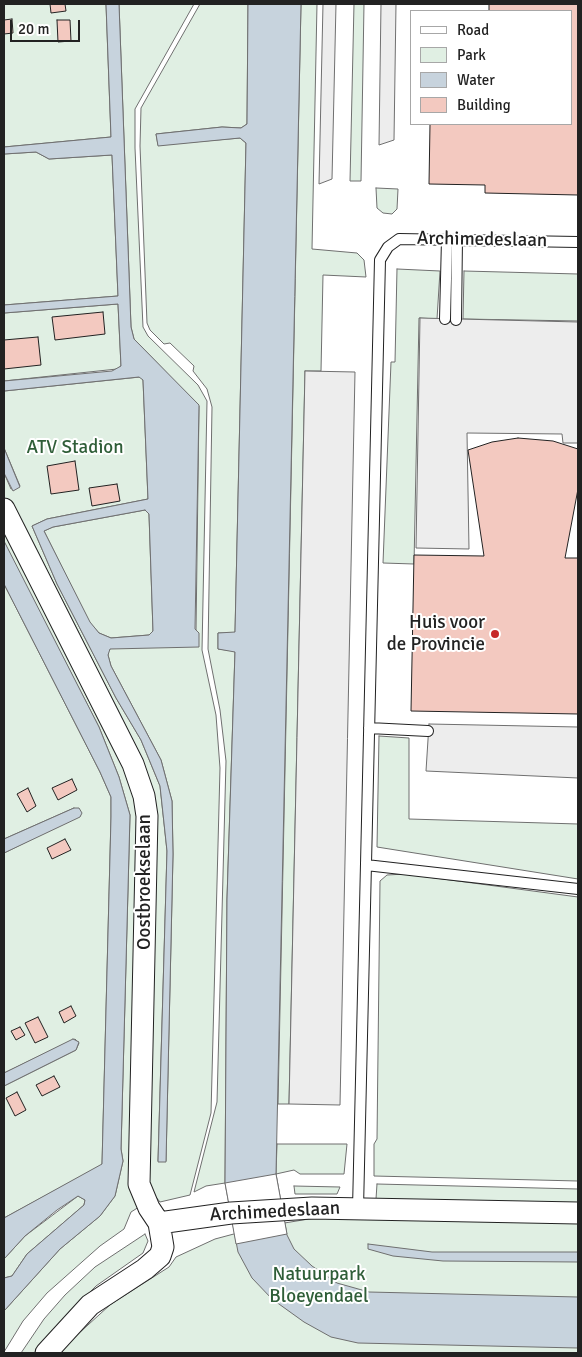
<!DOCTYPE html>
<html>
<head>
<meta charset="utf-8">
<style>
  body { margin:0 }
  #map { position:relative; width:582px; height:1357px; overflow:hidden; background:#fff; font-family:Signika,sans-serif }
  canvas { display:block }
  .frame { position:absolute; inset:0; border:5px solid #222; pointer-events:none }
  .legend { position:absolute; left:410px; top:10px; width:162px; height:115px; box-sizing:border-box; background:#fff; border:1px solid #a7a7a7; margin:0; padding:6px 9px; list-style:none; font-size:15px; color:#222 }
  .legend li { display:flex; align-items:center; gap:10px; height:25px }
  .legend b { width:25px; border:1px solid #a7a7a7 }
  .scale { position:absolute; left:10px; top:20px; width:70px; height:22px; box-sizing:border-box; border:2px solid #222; border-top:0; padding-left:6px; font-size:15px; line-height:18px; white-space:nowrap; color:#222; -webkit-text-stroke:4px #fff; paint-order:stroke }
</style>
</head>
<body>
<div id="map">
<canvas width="582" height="1357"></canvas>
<div class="frame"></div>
<ul class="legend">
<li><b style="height:6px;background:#fff"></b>Road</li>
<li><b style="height:14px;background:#e0efe3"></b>Park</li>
<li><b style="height:14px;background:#c7d3dd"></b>Water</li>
<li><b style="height:14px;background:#f3c9c0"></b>Building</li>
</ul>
<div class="scale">20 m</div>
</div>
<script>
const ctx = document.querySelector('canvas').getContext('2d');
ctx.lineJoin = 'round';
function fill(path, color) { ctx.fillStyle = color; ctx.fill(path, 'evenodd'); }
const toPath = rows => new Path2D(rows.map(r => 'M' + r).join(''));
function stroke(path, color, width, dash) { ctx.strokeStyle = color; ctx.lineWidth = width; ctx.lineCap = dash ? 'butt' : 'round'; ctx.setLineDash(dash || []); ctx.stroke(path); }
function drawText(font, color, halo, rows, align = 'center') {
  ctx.font = font + ' Signika,sans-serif'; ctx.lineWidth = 4; ctx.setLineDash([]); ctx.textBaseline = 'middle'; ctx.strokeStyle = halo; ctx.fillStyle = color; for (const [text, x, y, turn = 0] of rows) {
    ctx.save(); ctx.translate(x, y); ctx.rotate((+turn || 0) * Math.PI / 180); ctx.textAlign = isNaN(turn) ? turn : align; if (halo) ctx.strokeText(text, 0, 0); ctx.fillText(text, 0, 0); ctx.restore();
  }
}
const green = toPath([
  [4,4,106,4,111,137,4,147,4,4],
  [119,4,194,4,135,109,135,148,143,327,148,336,198,385,207,401,202,650,216,715,220,768,211,1113,190,1195,160,1202,151,1191,148,1181,154,829,121,754,135,796,139,822,139,1207,131,1212,124,1229,100,1246,47,1293,23,1321,4,1352,4,1311,60,1249,100,1216,115,1196,123,1161,121,1149,130,815,119,777,99,727,4,543,4,473,11,489,20,486,4,448,4,391,140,377,143,380,148,499,47,519,32,526,57,584,116,698,141,740,160,786,167,851,158,1161,166,1161,173,854,172,801,161,760,111,666,108,655,109,649,196,631,199,406,134,339,131,327,119,4],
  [200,4,248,4,247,124,241,128,222,127,156,134,158,145,240,138,246,143,235,633,218,633,218,649,235,651,227,899,225,1183,206,1186,194,1192,217,1102,226,761,220,710,208,649,212,407,207,389,193,371,194,366,170,343,164,344,150,330,147,323,140,146,141,108,200,4],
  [301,4,317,4,312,249,357,253,364,260,366,277,323,275,321,371,305,371,289,1104,278,1104,301,4],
  [354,4,364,4,361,181,350,181,354,4],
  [36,152,49,159,112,155,118,296,4,305,4,154,36,152],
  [376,188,398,189,397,209,392,214,383,213,377,208,376,188],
  [397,269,440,271,437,319,419,318,414,564,383,563,391,362,395,362,397,269],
  [464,271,578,274,578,321,463,319,464,271],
  [118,304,121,366,117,369,4,381,4,313,118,304],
  [145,510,149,514,153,631,149,635,111,638,99,633,89,622,44,531,53,527,145,510],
  [4,584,100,772,111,797,111,817,102,1165,4,1218,4,1086,76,1050,79,1043,75,1039,4,1073,4,853,81,815,74,808,4,839,4,584],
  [379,736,409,738,409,819,578,824,578,879,377,847,379,736],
  [405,874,578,897,578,1181,374,1176,374,1144,377,1139,380,881,387,875,405,874],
  [277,1144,347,1144,344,1174,300,1174,294,1170,276,1174,277,1144],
  [377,1184,578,1189,578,1204,376,1199,377,1184],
  [294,1186,340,1187,337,1194,295,1194,294,1186],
  [78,1196,85,1200,84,1205,27,1254,12,1276,4,1278,4,1259,25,1236,78,1196],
  [315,1218,578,1222,578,1353,61,1353,66,1345,111,1304,169,1267,176,1257,215,1239,260,1227,315,1218],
  [145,1234,148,1241,143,1253,96,1286,76,1306,34,1353,21,1353,44,1319,65,1295,95,1267,145,1234]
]);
const parking = toPath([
  [323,4,336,4,332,179,319,184,323,4],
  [381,4,396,4,394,140,379,145,381,4],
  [420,318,578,322,578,443,563,443,562,434,467,433,469,549,416,548,420,318],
  [305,371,355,372,340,1105,289,1104,305,371],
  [429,724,578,727,578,778,426,771,429,724]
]);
const water = toPath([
  [106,4,119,4,131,327,134,339,199,405,195,629,199,633,199,647,110,649,108,655,111,666,161,760,172,801,173,854,166,1162,158,1162,167,851,160,786,141,740,116,698,57,584,32,526,47,519,148,499,143,380,139,377,4,391,4,381,112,371,121,366,118,304,4,313,4,305,118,296,112,155,49,159,36,152,4,154,4,147,111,137,106,4],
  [145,510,149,514,153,631,149,635,111,638,99,633,90,622,44,531,53,527,145,510],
  [248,4,301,4,276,1174,287,1235,294,1249,312,1266,337,1283,369,1292,578,1297,578,1348,358,1343,331,1337,304,1322,272,1299,252,1278,238,1252,225,1183,227,899,235,652,218,649,218,633,235,632,246,143,240,138,158,146,156,134,222,127,241,128,247,124,248,4],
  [4,448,20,487,13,491,4,473,4,448],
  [4,541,99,727,119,777,130,815,121,1149,123,1161,115,1196,100,1216,60,1249,4,1311,4,1278,12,1276,27,1254,84,1205,85,1200,78,1196,57,1210,25,1236,4,1259,4,1218,102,1164,111,817,111,797,100,772,4,584,4,541],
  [74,808,79,808,82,813,80,817,4,853,4,839,74,808],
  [73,1039,79,1042,76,1050,4,1086,4,1073,73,1039],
  [368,1244,432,1252,578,1252,578,1262,443,1261,393,1256,368,1249,368,1244]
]);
const pier = toPath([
  [276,1174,287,1234,236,1244,225,1183,276,1174]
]);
const building = toPath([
  [50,4,65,4,66,11,51,13,50,4],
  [489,4,578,4,578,195,485,193,485,185,429,184,430,124,571,124,571,11,489,11,489,4],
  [12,19,13,33,4,34,4,20,12,19],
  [57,20,70,20,71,41,58,42,57,20],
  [103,312,105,334,55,340,52,317,103,312],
  [38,337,41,365,4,369,4,340,38,337],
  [518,438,553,441,578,449,578,489,565,558,578,558,578,714,411,711,414,555,484,556,468,450,492,442,518,438],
  [75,461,79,490,51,494,47,466,75,461],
  [117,484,120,501,92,506,89,488,117,484],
  [72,779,77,790,58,800,52,788,72,779],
  [28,788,36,806,27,812,17,794,28,788],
  [65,839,71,850,52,859,47,848,65,839],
  [71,1006,76,1016,64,1023,59,1012,71,1006],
  [38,1017,48,1037,35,1043,25,1023,38,1017],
  [20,1027,25,1035,16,1040,11,1031,20,1027],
  [54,1076,60,1087,42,1096,36,1085,54,1076],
  [17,1092,26,1110,15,1116,6,1098,17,1092]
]);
const lane = toPath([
  [445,319,447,239],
  [456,320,457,239],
  [369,728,428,731],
  [366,865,578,889],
  [358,1208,380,260,388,247,399,239,578,242]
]);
const street = toPath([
  [4,509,133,764,144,796,147,816,139,1184,149,1208,159,1223,163,1247,160,1256,145,1269,90,1305,46,1353],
  [159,1223,231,1213,312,1208,578,1213]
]);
const markers = [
  [495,634,5,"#c62828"]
];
const streetNames = [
  ["Archimedeslaan",482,240,1],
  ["Oostbroekselaan",145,882,-90],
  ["Archimedeslaan",275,1212,-3]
];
const parkNames = [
  ["ATV Stadion",75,448],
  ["Natuurpark",319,1275],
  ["Bloeyendael",319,1297]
];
const poiNames = [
  ["Huis voor",485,623],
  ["de Provincie",485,645]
];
fill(green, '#e0efe3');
stroke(green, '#6f6f6f', 1);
fill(parking, '#ededed');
stroke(parking, '#6f6f6f', 1);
fill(water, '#c7d3dd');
stroke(water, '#6f6f6f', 1);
fill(pier, '#fff');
stroke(pier, '#6f6f6f', 1);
fill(building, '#f3c9c0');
stroke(building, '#222', 1);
stroke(lane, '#222', 12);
stroke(street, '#222', 23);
stroke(lane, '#fff', 10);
stroke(street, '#fff', 21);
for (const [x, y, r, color] of markers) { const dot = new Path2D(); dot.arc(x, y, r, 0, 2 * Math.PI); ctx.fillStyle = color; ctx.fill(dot); stroke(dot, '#fff', 2); }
drawText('19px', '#222', '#fff', streetNames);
drawText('19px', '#2f5e38', '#fff', parkNames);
drawText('19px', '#222', '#fff', poiNames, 'right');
</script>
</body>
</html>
